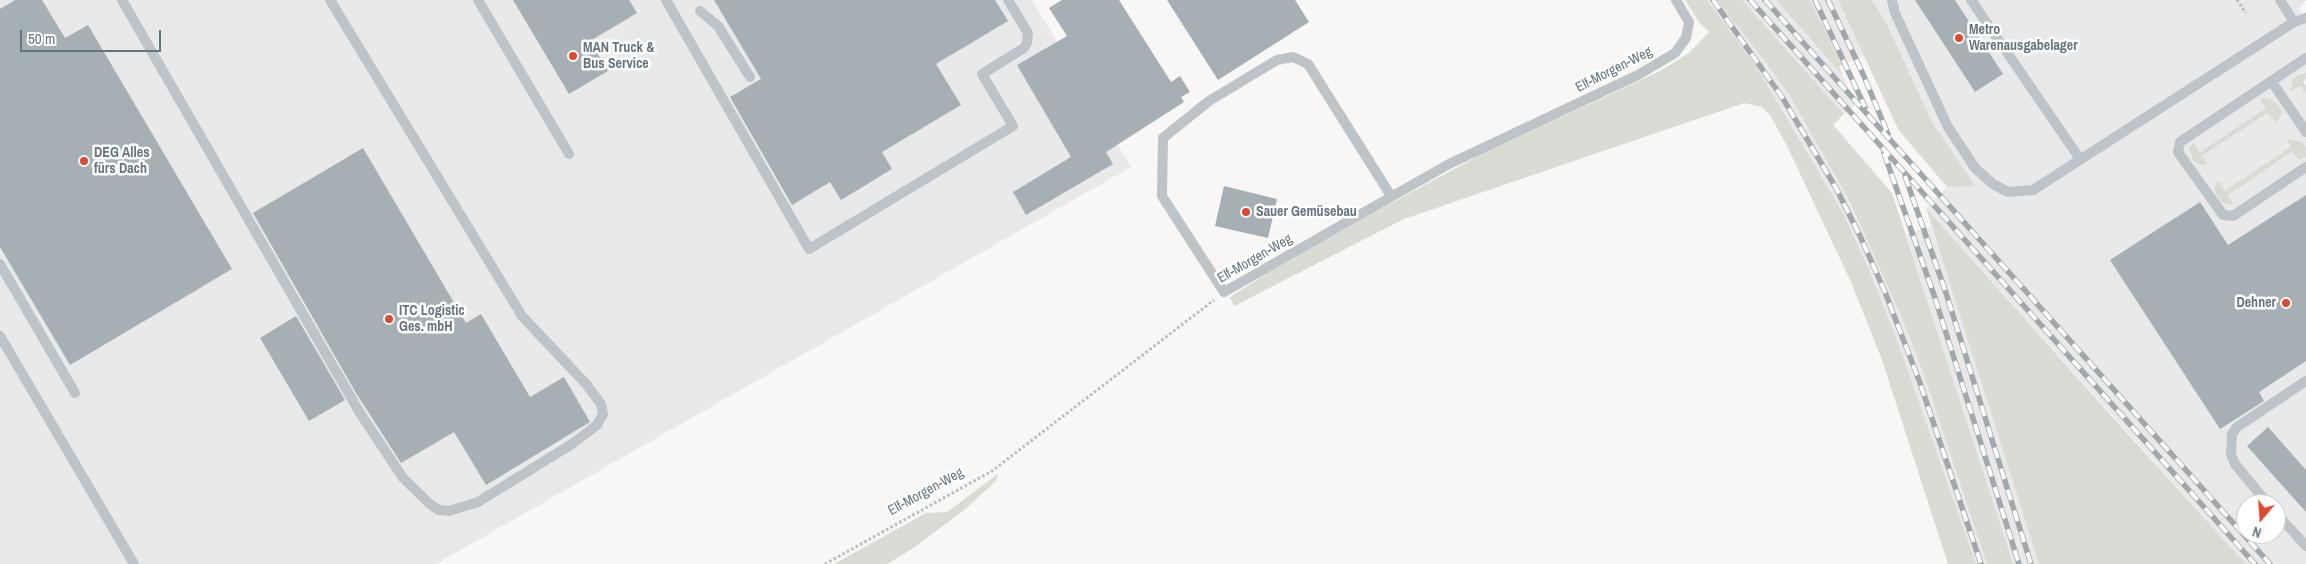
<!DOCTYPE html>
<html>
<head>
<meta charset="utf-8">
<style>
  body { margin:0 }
  #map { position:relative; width:2306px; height:564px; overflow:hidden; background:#f8f7f5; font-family:"Archivo Narrow",sans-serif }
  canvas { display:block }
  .north { position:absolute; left:2236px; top:494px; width:50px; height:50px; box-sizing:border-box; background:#fff; border:1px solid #c1c8cc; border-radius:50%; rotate:198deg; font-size:14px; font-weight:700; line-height:20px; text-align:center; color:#64757f }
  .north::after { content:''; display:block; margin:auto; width:18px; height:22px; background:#dc4a30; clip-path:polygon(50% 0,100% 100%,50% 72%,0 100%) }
  .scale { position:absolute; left:20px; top:30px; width:141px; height:22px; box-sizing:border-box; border:2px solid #64757f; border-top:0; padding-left:6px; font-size:15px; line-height:18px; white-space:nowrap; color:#64757f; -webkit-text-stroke:4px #fff; paint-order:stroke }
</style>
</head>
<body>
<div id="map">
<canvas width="2306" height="564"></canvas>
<div class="north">N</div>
<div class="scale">50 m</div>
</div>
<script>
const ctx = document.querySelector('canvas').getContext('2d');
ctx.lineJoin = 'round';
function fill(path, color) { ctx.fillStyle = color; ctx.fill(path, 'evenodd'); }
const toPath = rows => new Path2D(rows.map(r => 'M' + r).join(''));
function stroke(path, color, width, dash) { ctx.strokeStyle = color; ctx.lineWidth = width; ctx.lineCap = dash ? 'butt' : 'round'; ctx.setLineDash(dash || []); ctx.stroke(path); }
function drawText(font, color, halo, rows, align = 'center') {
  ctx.font = font + ' "Archivo Narrow",sans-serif'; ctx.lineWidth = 5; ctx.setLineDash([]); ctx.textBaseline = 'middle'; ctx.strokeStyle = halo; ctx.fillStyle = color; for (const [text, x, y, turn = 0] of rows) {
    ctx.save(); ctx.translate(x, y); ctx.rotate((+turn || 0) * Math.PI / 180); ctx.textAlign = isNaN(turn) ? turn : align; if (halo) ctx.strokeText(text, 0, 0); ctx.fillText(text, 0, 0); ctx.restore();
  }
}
const built = toPath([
  [0,0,1032,0,1131,167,436,564,0,564],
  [1707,0,1717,0,1767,64,1791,98,1850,202,1902,318,1924,375,1987,564,1976,564,1899,345,1869,270,1844,215,1756,66],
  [1742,0,1776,0,1843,76,1855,105,1844,114],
  [1810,0,1838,0,1864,56,1842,65],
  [1872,0,2306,0,2299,9,2302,13,2306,12,2306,72,2301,73,2300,86,2306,94,2306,147,2302,142,2287,138,2292,147,2225,192,2233,205,2227,195,2293,152,2299,160,2306,157,2306,564,2246,564,1926,208,1947,187,1974,185,1932,122,1886,22],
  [2261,99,2274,121,2267,112,2202,156,2207,166,2190,156,2190,146,2193,142,2200,152,2266,108],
  [2246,504,2276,504,2276,534,2246,534],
  [1931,227,1951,285,2039,564,2011,564,1906,234]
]);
const green = toPath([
  [1685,0,1707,0,1756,66,1844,215,1869,270,1899,345,1976,564,1948,564,1882,360,1851,282,1787,146,1770,115,1762,107,1744,103,1404,219,1234,306,1230,297,1274,269,1364,218,1480,155,1660,71,1689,53,1709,32,1698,21],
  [1717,0,1742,0,1844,114,1833,125,1892,193,2013,564,1987,564,1924,375,1902,318,1850,202,1791,98,1767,64],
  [1776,0,1810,0,1842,65,1839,67,1843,76],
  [1838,0,1872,0,1886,22,1932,122,1975,186,1947,187,1898,129],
  [2306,72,2306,79,2303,82,2306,85,2306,94,2300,86,2291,91,2293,78],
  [2265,98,2274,101,2282,110,2280,118,2276,122,2267,113,2202,156,2208,165,2198,164,2193,160,2189,149,2193,142,2200,152,2266,108,2260,99],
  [2286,138,2302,142,2306,147,2306,157,2299,160,2292,152,2228,195,2233,205,2221,202,2215,193,2215,185,2219,181,2225,191,2291,147],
  [1926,208,2116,421,2246,564,2039,564],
  [998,474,996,481,963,511,912,549,887,564,834,564,926,513,947,512]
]);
const building = toPath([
  [15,0,42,0,65,38,88,25,232,269,70,365,0,247,0,9],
  [513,0,629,0,637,13,590,41,608,71,569,94],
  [714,0,995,0,1008,21,936,64,961,105,882,152,892,169,841,200,830,182,792,205,730,97,761,79],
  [1062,0,1119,0,1171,82,1180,76,1190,92,1181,97,1184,102,1106,152,1113,164,1026,215,1013,192,1071,157,1017,65,1067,36,1049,8],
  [1167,0,1295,0,1309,22,1218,80],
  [1915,0,1955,0,2003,74,1975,92],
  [363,148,466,323,481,314,530,397,564,377,590,422,486,485,454,432,401,463,356,393,253,213],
  [1224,186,1277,199,1268,238,1215,226],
  [2306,195,2306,361,2259,392,2264,401,2220,429,2110,260,2200,202,2228,245],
  [296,316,345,400,309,421,260,338],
  [2268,427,2306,470,2306,512,2247,446]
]);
const path = toPath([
  [2237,0,2246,13],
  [825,564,992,471,1214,300]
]);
const service = toPath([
  [122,0,360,413,403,478,431,505,439,510,449,511,478,502,572,444,597,425,603,414,601,404,586,384,522,316,330,0],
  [478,0,569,154],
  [666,0,809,249,1013,126,982,74,1024,48,1027,43,1028,33,1008,0],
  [1892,0,1895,13,1948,127,1975,168,1993,184,2008,192,2033,190,2294,22,2280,0],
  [1971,0,2080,159],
  [700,11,718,26,750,77],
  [2294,22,2306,18],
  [2306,58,2180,142,2178,152,2223,215,2233,216,2306,167],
  [2272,82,2306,132],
  [1391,196,1308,64,1293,57,1277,60,1209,101,1163,138,1162,196,1224,292,1449,164,1638,75,1675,53,1686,38,1689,22,1676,0],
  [0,264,75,393],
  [0,336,134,564],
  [2268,504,2235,464,2231,454,2232,434,2237,427,2306,381],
  [2276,513,2306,546]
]);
const rail = toPath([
  [1713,0,1782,97,1836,188,1861,238,1885,292,1920,383,1981,564],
  [1750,0,2255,564],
  [1765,0,2270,564],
  [1815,0,1865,107],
  [1828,0,1863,74,1888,134],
  [1884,153,1935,298,2019,564],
  [1905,176,1946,293,2031,564]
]);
const markers = [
  [1959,38,5,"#dc4a30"],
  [573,56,5,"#dc4a30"],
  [84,161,5,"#dc4a30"],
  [1246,212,5,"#dc4a30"],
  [2286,303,5,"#dc4a30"],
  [389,319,5,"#dc4a30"]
];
const poiNames = [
  ["Metro",1969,30],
  ["Warenausgabelager",1969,46],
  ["MAN Truck &",583,48],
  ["Bus Service",583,64],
  ["DEG Alles",94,153],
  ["fürs Dach",94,169],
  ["Sauer Gemüsebau",1256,212],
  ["Dehner",2276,303,"right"],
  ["ITC Logistic",399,311],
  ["Ges. mbH",399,327]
];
const streetNames = [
  ["Elf-Morgen-Weg",1614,70,-27],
  ["Elf-Morgen-Weg",1255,259,-30],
  ["Elf-Morgen-Weg",926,492,-29]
];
fill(built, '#e8e9e8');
fill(green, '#d8dcd4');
fill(building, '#a6afb4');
stroke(path, '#b9bcbf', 3, [2.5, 2.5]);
stroke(service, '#bec3c7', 10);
stroke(rail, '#a0a8ac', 5.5);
stroke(rail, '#fff', 4, [11]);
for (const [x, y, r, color] of markers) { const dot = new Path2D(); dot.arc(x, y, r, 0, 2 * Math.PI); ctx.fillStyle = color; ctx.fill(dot); stroke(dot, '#fff', 2); }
drawText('bold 14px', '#64757f', '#fff', poiNames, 'left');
drawText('14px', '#64757f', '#fff', streetNames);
</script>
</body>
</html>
